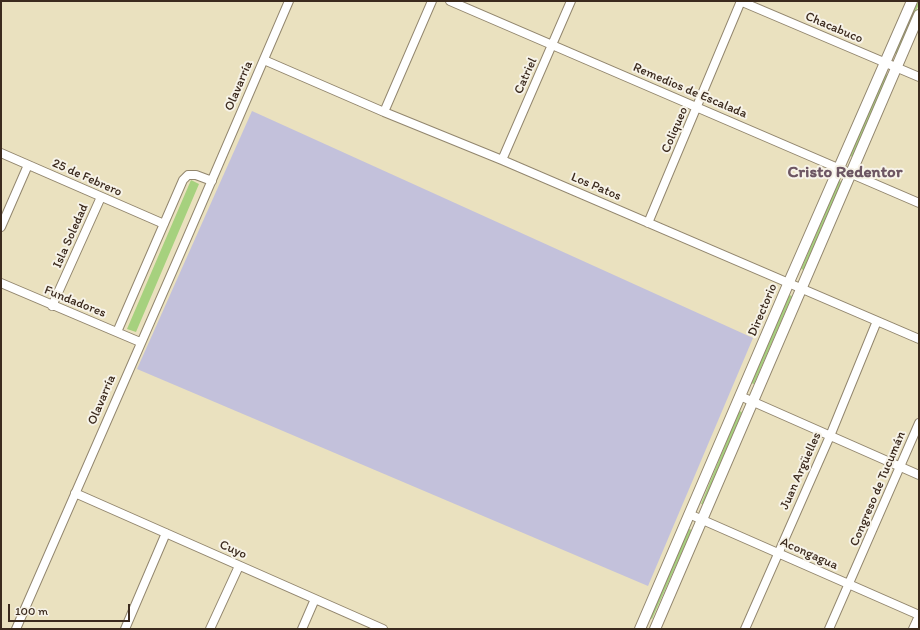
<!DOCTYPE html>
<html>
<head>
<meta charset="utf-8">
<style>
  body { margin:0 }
  #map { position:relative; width:920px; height:630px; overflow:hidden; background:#eae1bf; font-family:Itim,sans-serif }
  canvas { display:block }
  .frame { position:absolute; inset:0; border:2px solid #3b2a1e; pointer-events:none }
  .scale { position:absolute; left:8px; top:604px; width:122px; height:18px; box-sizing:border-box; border:2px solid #3b2a1e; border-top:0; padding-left:5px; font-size:12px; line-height:14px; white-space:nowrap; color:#3b2a1e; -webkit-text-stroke:3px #f7f3e8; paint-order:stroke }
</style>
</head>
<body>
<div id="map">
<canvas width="920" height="630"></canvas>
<div class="frame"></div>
<div class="scale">100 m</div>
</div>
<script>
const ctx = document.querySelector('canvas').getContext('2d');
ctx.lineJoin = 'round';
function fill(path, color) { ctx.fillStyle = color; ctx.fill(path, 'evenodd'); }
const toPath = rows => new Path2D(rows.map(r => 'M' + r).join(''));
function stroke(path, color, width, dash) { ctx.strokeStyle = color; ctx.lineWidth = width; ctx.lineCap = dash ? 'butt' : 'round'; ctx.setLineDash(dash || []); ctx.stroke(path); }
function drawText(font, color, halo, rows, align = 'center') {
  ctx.font = font + ' Itim,sans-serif'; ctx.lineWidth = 4; ctx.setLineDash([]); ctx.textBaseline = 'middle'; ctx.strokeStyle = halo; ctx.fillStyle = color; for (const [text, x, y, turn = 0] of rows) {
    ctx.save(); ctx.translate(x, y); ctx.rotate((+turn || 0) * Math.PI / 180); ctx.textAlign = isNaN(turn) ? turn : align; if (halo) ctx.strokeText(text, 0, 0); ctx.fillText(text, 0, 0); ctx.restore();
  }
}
const industrial = toPath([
  [252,111,753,338,648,586,137,369]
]);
const green = toPath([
  [917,1,919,1,919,4,897,54,894,53],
  [885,74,888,75,853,157,850,156],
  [191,180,199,184,136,332,127,329],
  [839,181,842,182,804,270,801,269],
  [789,295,792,296,754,384,751,383],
  [739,411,742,412,704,505,701,504],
  [689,529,692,530,652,619,649,617]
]);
const minor = toPath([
  [450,1,919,203],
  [740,1,919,77],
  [264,60,384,112,502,160,919,339],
  [384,112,432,1],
  [1,153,164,224],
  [502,160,571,1],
  [648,223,741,1],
  [1,227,28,165],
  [1,283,140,342],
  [52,306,101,197],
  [117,332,183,180,188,175,196,175,212,181],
  [740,396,919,475],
  [75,493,383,629],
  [689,514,919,615],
  [16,629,187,238,289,1],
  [125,629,166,533],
  [210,629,239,566],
  [302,629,315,599],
  [745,629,830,436,877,321],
  [829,629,919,423],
  [913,629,919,616]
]);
const major = toPath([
  [640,629,789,282,912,1],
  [655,629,919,15]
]);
const streetNames = [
  ["Chacabuco",834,28,23],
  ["Catriel",526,76,-66],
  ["Olavarría",239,86,-67],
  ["Remedios de Escalada",690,91,23],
  ["Coliqueo",675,130,-67],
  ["25 de Febrero",87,178,24],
  ["Los Patos",596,187,23],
  ["Isla Soledad",71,236,-66],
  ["Fundadores",75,302,22],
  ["Directorio",763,310,-67],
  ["Olavarría",102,400,-67],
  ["Juan Argüelles",801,471,-66],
  ["Congreso de Tucumán",878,489,-67],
  ["Cuyo",233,550,24],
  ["Acongagua",809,554,24]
];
const districtNames = [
  ["Cristo Redentor",845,173]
];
fill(industrial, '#c3c1db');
fill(green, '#a6d17e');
stroke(minor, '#92866e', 10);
stroke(major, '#92866e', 12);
stroke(minor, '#fff', 8);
stroke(major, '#fff', 10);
drawText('13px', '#3b2a1e', '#f7f3e8', streetNames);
drawText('bold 17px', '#6d5663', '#f7f3e8', districtNames);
</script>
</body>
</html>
